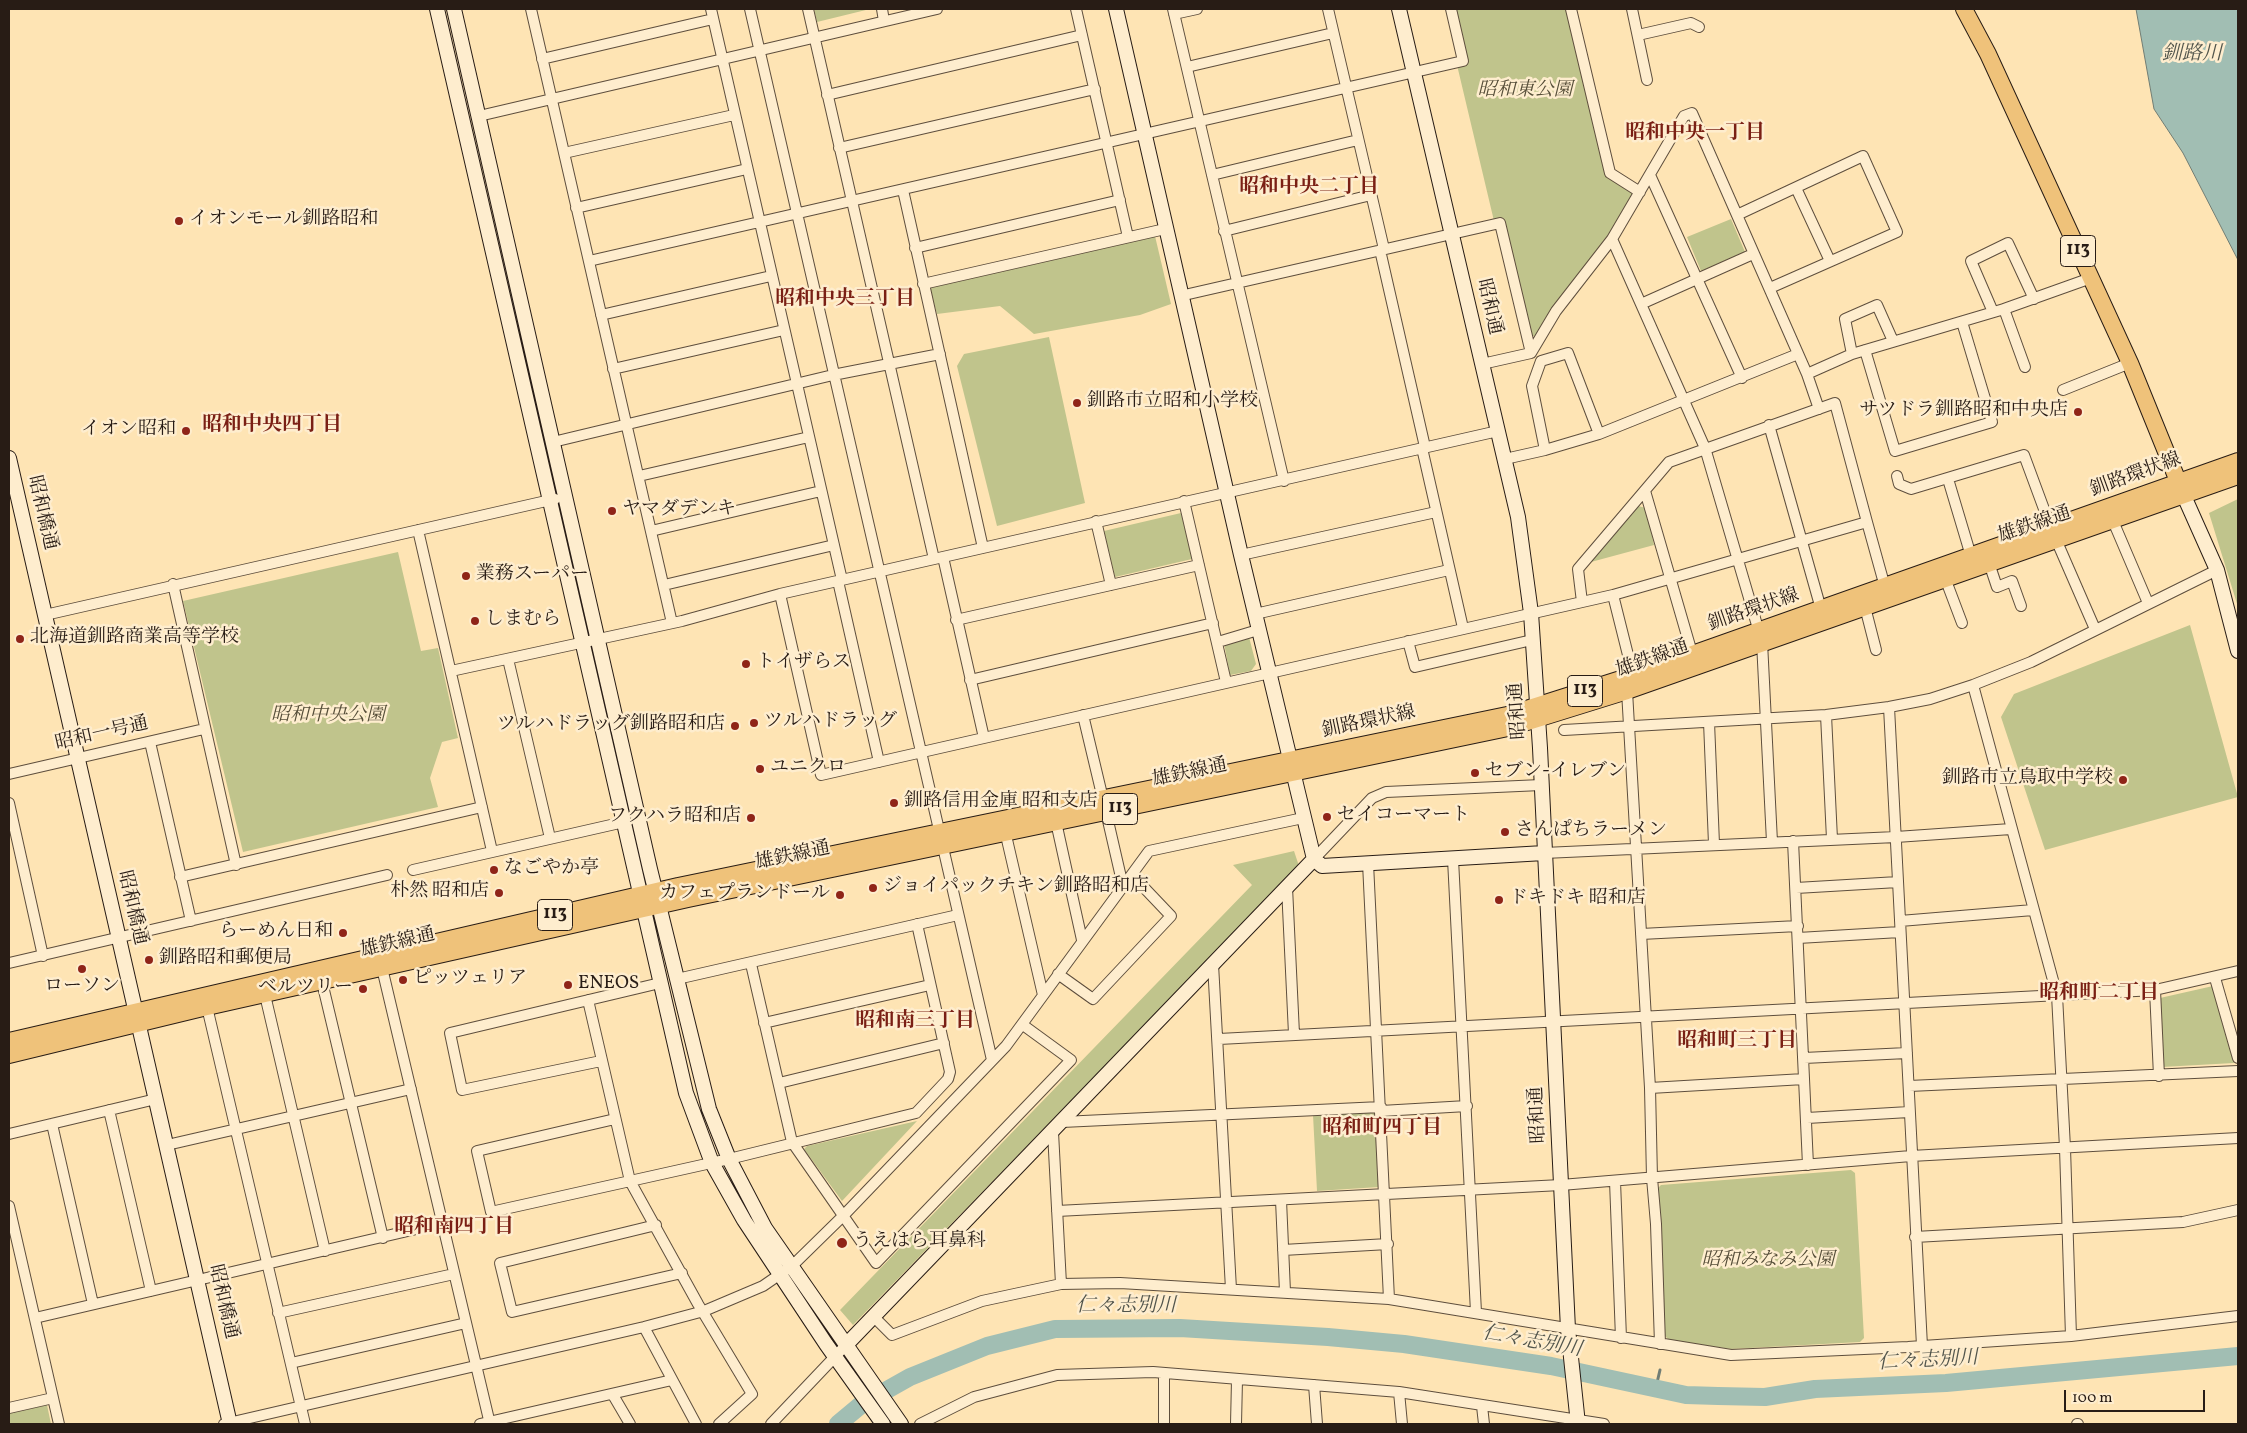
<!DOCTYPE html>
<html>
<head>
<meta charset="utf-8">
<style>
  body { margin:0 }
  #map { position:relative; width:2247px; height:1433px; overflow:hidden; background:#fee4b4; font-family:Vollkorn,serif }
  canvas { display:block }
  .frame { position:absolute; inset:0; border:10px solid #281c15; pointer-events:none }
  .scale { position:absolute; left:2064px; top:1390px; width:141px; height:22px; box-sizing:border-box; border:2px solid #281c15; border-top:0; padding-left:6px; font-size:15px; line-height:18px; white-space:nowrap; color:#281c15; -webkit-text-stroke:4px #feedce; paint-order:stroke }
</style>
</head>
<body>
<div id="map">
<canvas width="2247" height="1433"></canvas>
<div class="frame"></div>
<div class="scale">100 m</div>
</div>
<script>
const ctx = document.querySelector('canvas').getContext('2d');
ctx.lineJoin = 'round';
function fill(path, color) { ctx.fillStyle = color; ctx.fill(path, 'evenodd'); }
const toPath = rows => new Path2D(rows.map(r => 'M' + r).join(''));
function stroke(path, color, width, dash) { ctx.strokeStyle = color; ctx.lineWidth = width; ctx.lineCap = dash ? 'butt' : 'round'; ctx.setLineDash(dash || []); ctx.stroke(path); }
function drawText(font, color, halo, rows, align = 'center') {
  ctx.font = font + ' Vollkorn,"Noto Serif JP",serif'; ctx.lineWidth = 5; ctx.setLineDash([]); ctx.textBaseline = 'middle'; ctx.strokeStyle = halo; ctx.fillStyle = color; for (const [text, x, y, turn = 0] of rows) {
    ctx.save(); ctx.translate(x, y); ctx.rotate((+turn || 0) * Math.PI / 180); ctx.textAlign = isNaN(turn) ? turn : align; if (halo) ctx.strokeText(text, 0, 0); ctx.fillText(text, 0, 0); ctx.restore();
  }
}
const green = toPath([
  [814,9,870,9,817,22],
  [1454,9,1567,9,1606,176,1634,193,1608,236,1553,307,1537,336,1530,336,1494,221,1457,65,1466,64],
  [1731,219,1745,252,1701,271,1687,237],
  [1155,236,1171,304,1140,315,1034,334,1000,306,937,314,929,286],
  [1049,337,1085,503,997,526,957,366,964,354],
  [2238,499,2238,607,2209,513],
  [1638,506,1646,508,1654,545,1591,562],
  [1181,513,1192,559,1115,577,1104,531],
  [398,552,421,651,438,648,458,738,442,742,430,778,438,807,243,852,183,601],
  [2190,625,2238,797,2045,850,2001,717,2014,694],
  [1249,637,1256,664,1251,671,1230,675,1224,643],
  [1294,851,1299,866,853,1325,840,1310,1252,885,1233,865],
  [2213,986,2234,1063,2162,1067,2160,998],
  [1374,1111,1379,1187,1317,1191,1313,1115],
  [917,1121,842,1201,804,1149,807,1146],
  [1851,1170,1855,1173,1864,1338,1860,1342,1731,1349,1669,1340,1665,1336,1658,1188,1661,1185],
  [47,1405,51,1424,9,1424,9,1413]
]);
const water = toPath([
  [2136,9,2238,9,2238,260,2183,153,2154,109,2136,9]
]);
const stream = toPath([
  [1656,1387,1660,1370]
]);
const river = toPath([
  [838,1424,862,1404,910,1377,987,1346,1055,1329,1180,1328,1328,1337,1404,1344,1551,1366,1686,1395,1718,1396,1765,1397,1815,1389,1946,1383,2238,1356]
]);
const street = toPath([
  [531,9,672,623],
  [711,9,842,580],
  [750,9,992,1060],
  [808,9,934,559],
  [882,9,884,21],
  [1076,9,1128,237],
  [1173,9,1284,481],
  [1328,9,1384,249],
  [1571,9,1610,173,1640,192],
  [1632,9,1647,80],
  [1174,14,1197,9],
  [1638,35,1691,23,1699,27],
  [542,59,713,19],
  [1187,67,1333,33],
  [827,95,1082,35],
  [479,116,937,9],
  [839,148,1095,89],
  [564,153,734,115],
  [1212,175,1358,140],
  [1650,175,1742,378],
  [1796,188,1830,261],
  [903,190,983,548],
  [576,208,747,169],
  [1737,215,1863,156,1897,232,1770,288],
  [1224,231,1371,195],
  [1612,239,1705,448,1762,642,1772,842],
  [915,248,1120,200],
  [1380,250,1425,447],
  [589,261,1463,61,1451,9],
  [923,284,1165,229],
  [1180,296,1500,223,1531,353,1482,364],
  [1641,304,1753,254],
  [2004,309,2025,367],
  [1993,312,1971,261,2008,243,2034,299],
  [601,315,771,276],
  [1865,350,1895,451,1992,422,1962,322],
  [1531,353,1556,311,1612,239,1684,116,1692,113,1807,374,1819,409],
  [1852,354,1845,319,1877,305,1893,341],
  [613,369,784,330],
  [1807,374,1852,354,2004,309,2091,278],
  [2063,390,2130,363],
  [1769,425,1821,609],
  [553,442,833,375,940,354],
  [1422,448,1463,628],
  [1545,450,1532,386,1541,361,1568,353,1599,434],
  [1505,459,1545,450,1599,434,1798,354],
  [639,476,809,437],
  [1897,476,1899,484,1911,489,2024,455,2051,528,2095,629],
  [1948,479,1971,556],
  [1645,491,1692,653],
  [1184,501,1226,682],
  [1096,521,1111,585],
  [2113,521,2148,603],
  [1867,522,1885,587],
  [418,530,492,851],
  [651,531,821,491],
  [1241,555,1436,512],
  [943,557,984,738],
  [1989,563,1997,587,2012,581,2021,606],
  [1945,578,1962,623],
  [838,581,879,762],
  [173,584,236,865],
  [664,585,834,545],
  [780,594,821,775,1613,595,1867,522,1835,403,1669,462,1578,569,1582,602],
  [1613,595,1633,675],
  [1865,607,1876,650],
  [1255,614,1449,570],
  [45,615,555,499],
  [956,620,1199,565],
  [1408,641,1415,667,1532,640],
  [1218,642,1258,630],
  [508,659,550,838],
  [451,671,682,621,780,594,1498,431],
  [970,680,1213,623],
  [1973,685,2057,995,2065,1148,2071,1336],
  [1627,691,1650,1088,1652,1178,1656,1224,1660,1344],
  [1889,707,1922,1346],
  [1083,715,1103,799],
  [1826,715,1832,839],
  [1709,722,1714,844],
  [1564,730,1826,715,1889,707,1930,699,1973,685,2031,662,2217,570],
  [150,742,191,921],
  [9,774,204,729],
  [9,803,43,956],
  [1106,812,1123,886],
  [1056,822,1082,940],
  [1005,831,1043,995],
  [1793,841,1808,1165],
  [1544,853,1896,837,2011,829],
  [1314,859,1372,798,1386,792,1541,785],
  [1453,859,1476,1312],
  [1368,863,1389,1299],
  [413,870,624,822],
  [180,877,482,807],
  [1287,887,1294,1034],
  [1796,888,1898,882],
  [1900,921,2033,910],
  [1641,934,1798,926],
  [1798,938,1900,932],
  [9,963,387,875],
  [751,964,792,1142,876,1263,1071,1060,1023,1025],
  [1213,964,1231,1289],
  [382,968,490,1424],
  [1058,974,1093,999,1171,916,1132,875],
  [2215,978,2238,1058],
  [677,979,958,915],
  [322,982,383,1238],
  [2155,990,2159,1076],
  [265,995,325,1251],
  [588,1000,630,1181,698,1304,752,1394,719,1424],
  [207,1007,305,1424],
  [764,1023,930,985],
  [1219,1039,2155,990,2238,971],
  [1804,1058,1907,1053],
  [601,1061,462,1090,450,1033,660,983],
  [779,1083,944,1043],
  [1909,1086,2238,1071],
  [1650,1088,1804,1079],
  [109,1110,151,1291],
  [1381,1111,1467,1106],
  [1807,1118,1909,1112],
  [615,1119,477,1151,491,1212,729,1159,916,1113,948,1079,950,1072,917,924],
  [1062,1122,1381,1107],
  [52,1124,93,1304],
  [1053,1132,1061,1284],
  [9,1134,156,1099],
  [167,1145,411,1089],
  [1615,1181,1621,1338],
  [1281,1200,1285,1292],
  [9,1206,59,1424],
  [1057,1211,1561,1185,1911,1156,2238,1138],
  [656,1225,500,1263,512,1312,682,1273],
  [1915,1237,2183,1222,2238,1210],
  [1283,1250,1388,1244],
  [278,1313,454,1274],
  [873,1316,892,1335,982,1301,1061,1284,1120,1283,1389,1299,1731,1355,1908,1347,2071,1336,2238,1316],
  [35,1318,442,1223],
  [644,1327,696,1424],
  [291,1363,466,1323],
  [1314,1385,1317,1424],
  [1399,1392,1402,1424],
  [613,1395,630,1424],
  [1482,1406,1484,1424],
  [9,1408,53,1398],
  [224,1424,644,1327,704,1311,763,1286,792,1266,843,1216,1006,1046,1149,851,1303,818],
  [480,1424,672,1380],
  [771,1424,846,1345],
  [920,1424,974,1397,1057,1375,1153,1372,1399,1392,1604,1424],
  [1164,1424,1164,1373],
  [1236,1424,1237,1380],
  [2077,1424,2078,1424]
]);
const secondary = toPath([
  [437,9,686,1093,712,1163,744,1220,826,1344,883,1424],
  [454,9,650,869,709,1109,729,1159,765,1228,901,1424],
  [1116,9,1241,555,1314,859,1322,866,1544,853],
  [1399,9,1518,517,1531,613,1540,748,1568,1329,1578,1424],
  [9,458,230,1424],
  [2184,496,2217,570,2238,651],
  [846,1345,1314,859]
]);
const primary = toPath([
  [1964,9,1988,54,2130,363,2182,491],
  [9,1041,678,886,1507,715,1633,675,2238,461],
  [9,1055,207,1007,688,899,1508,728,1627,691,2238,476]
]);
const markers = [
  [179,221,5,"#8f2418"],
  [1077,403,5,"#8f2418"],
  [2078,412,5,"#8f2418"],
  [186,431,5,"#8f2418"],
  [612,511,5,"#8f2418"],
  [466,576,5,"#8f2418"],
  [475,621,5,"#8f2418"],
  [20,639,5,"#8f2418"],
  [746,664,5,"#8f2418"],
  [754,723,5,"#8f2418"],
  [735,726,5,"#8f2418"],
  [760,769,5,"#8f2418"],
  [1475,773,5,"#8f2418"],
  [2123,780,5,"#8f2418"],
  [894,803,5,"#8f2418"],
  [1327,817,5,"#8f2418"],
  [751,818,5,"#8f2418"],
  [1505,832,5,"#8f2418"],
  [494,870,5,"#8f2418"],
  [873,888,5,"#8f2418"],
  [499,893,5,"#8f2418"],
  [840,895,5,"#8f2418"],
  [1499,900,5,"#8f2418"],
  [343,933,5,"#8f2418"],
  [149,960,5,"#8f2418"],
  [82,969,5,"#8f2418"],
  [403,980,5,"#8f2418"],
  [568,985,5,"#8f2418"],
  [363,989,5,"#8f2418"],
  [842,1243,6,"#8f2418"]
];
const shields = [
  [2078,251,35],
  [1585,691,35],
  [1120,809,35],
  [555,915,35]
];
const shieldNames = [
  ["113",2078,251],
  ["113",1585,691],
  ["113",1120,809],
  ["113",555,915]
];
const parkNames = [
  ["昭和東公園",1525,92],
  ["昭和中央公園",328,717],
  ["昭和みなみ公園",1768,1262]
];
const poiNames = [
  ["イオンモール釧路昭和",189,221],
  ["釧路市立昭和小学校",1087,403],
  ["サツドラ釧路昭和中央店",2068,412,"right"],
  ["イオン昭和",176,431,"right"],
  ["ヤマダデンキ",622,511],
  ["業務スーパー",476,576],
  ["しまむら",485,621],
  ["北海道釧路商業高等学校",30,639],
  ["トイザらス",756,664],
  ["ツルハドラッグ",764,723],
  ["ツルハドラッグ釧路昭和店",725,726,"right"],
  ["ユニクロ",770,769],
  ["セブン-イレブン",1485,773],
  ["釧路市立鳥取中学校",2113,780,"right"],
  ["釧路信用金庫 昭和支店",904,803],
  ["セイコーマート",1337,817],
  ["フクハラ昭和店",741,818,"right"],
  ["さんぱちラーメン",1515,832],
  ["なごやか亭",504,870],
  ["ジョイパックチキン釧路昭和店",883,888],
  ["朴然 昭和店",489,893,"right"],
  ["カフェプランドール",830,895,"right"],
  ["ドキドキ 昭和店",1509,900],
  ["らーめん日和",333,933,"right"],
  ["釧路昭和郵便局",159,960],
  ["ピッツェリア",413,980],
  ["ENEOS",578,985],
  ["ローソン",82,988,"center"],
  ["ベルツリー",353,989,"right"],
  ["うえはら耳鼻科",853,1243]
];
const streetNames = [
  ["昭和通",1488,307,77],
  ["釧路環状線",2136,476,-20],
  ["昭和橋通",41,513,77],
  ["雄鉄線通",2035,526,-19],
  ["釧路環状線",1754,611,-19],
  ["雄鉄線通",1653,660,-20],
  ["昭和通",1519,711,-94],
  ["釧路環状線",1369,723,-12],
  ["昭和一号通",102,735,-13],
  ["雄鉄線通",1190,774,-12],
  ["雄鉄線通",793,857,-12],
  ["昭和橋通",131,908,77],
  ["雄鉄線通",398,944,-13],
  ["昭和通",1539,1115,-93],
  ["昭和橋通",222,1302,77]
];
const waterNames = [
  ["釧路川",2192,55],
  ["仁々志別川",1126,1307],
  ["仁々志別川",1532,1343,10],
  ["仁々志別川",1928,1362,-3]
];
const neighbourhoodNames = [
  ["昭和中央一丁目",1695,134],
  ["昭和中央二丁目",1309,188],
  ["昭和中央三丁目",845,300],
  ["昭和中央四丁目",272,426],
  ["昭和町二丁目",2099,994],
  ["昭和南三丁目",915,1022],
  ["昭和町三丁目",1737,1042],
  ["昭和町四丁目",1382,1129],
  ["昭和南四丁目",454,1228]
];
fill(green, '#c0c48c');
fill(water, '#a1beb3');
stroke(water, '#717d74', 1);
stroke(stream, '#717d74', 3);
stroke(river, '#a1beb3', 18);
stroke(street, '#5e4e3d', 12);
stroke(secondary, '#281c15', 16);
stroke(primary, '#281c15', 18);
stroke(street, '#feedce', 10);
stroke(secondary, '#feedce', 14);
stroke(primary, '#efc27a', 16);
for (const [x, y, r, color] of markers) { const dot = new Path2D(); dot.arc(x, y, r, 0, 2 * Math.PI); ctx.fillStyle = color; ctx.fill(dot); stroke(dot, '#feedce', 2); }
for (const [x, y, w] of shields) { const box = new Path2D(); box.roundRect(x - w / 2, y - 15.5, w, 31, 4); ctx.fillStyle = '#feedce'; ctx.fill(box); stroke(box, '#281c15', 1); }
drawText('bold 18px', '#281c15', null, shieldNames);
drawText('italic 19px', '#564e39', '#feedce', parkNames);
drawText('19px', '#281c15', '#feedce', poiNames, 'left');
drawText('19px', '#281c15', '#feedce', streetNames);
drawText('italic 20px', '#52554c', '#feedce', waterNames);
drawText('bold 20px', '#7a1f14', '#feedce', neighbourhoodNames);
</script>
</body>
</html>
